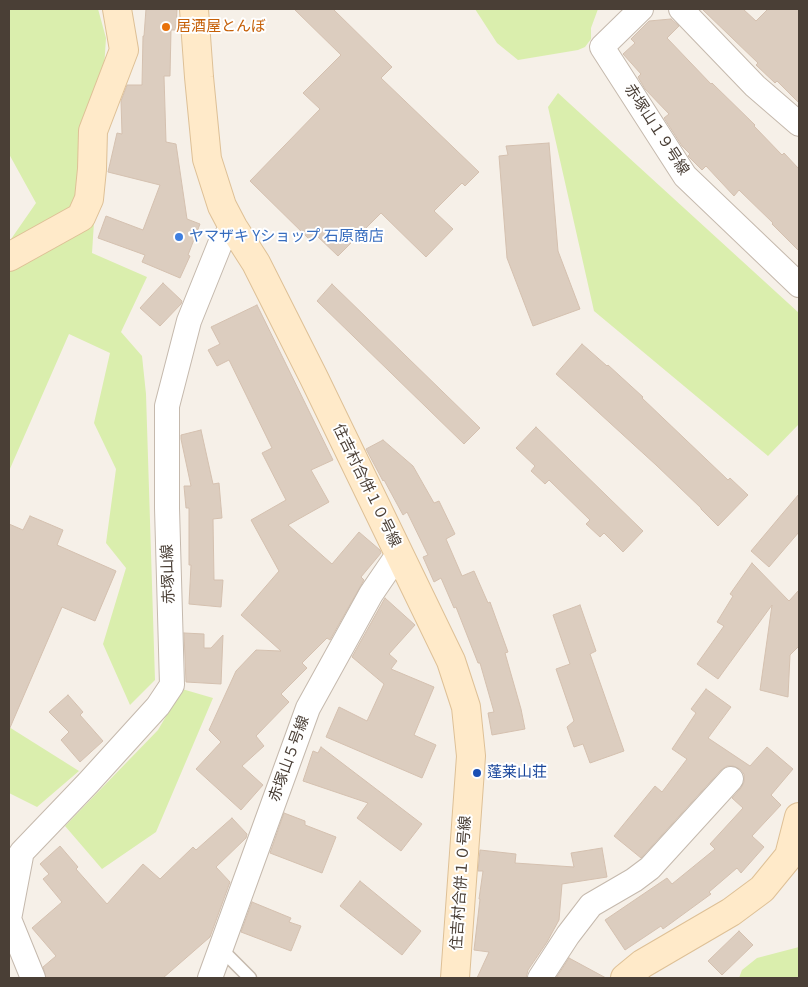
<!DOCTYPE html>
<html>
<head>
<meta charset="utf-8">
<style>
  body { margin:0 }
  #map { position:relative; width:808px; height:987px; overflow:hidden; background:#f6f0e8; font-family:"Titillium Web",sans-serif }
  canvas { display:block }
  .frame { position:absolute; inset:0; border:10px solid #4a3f36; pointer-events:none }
</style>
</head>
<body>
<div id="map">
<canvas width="808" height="987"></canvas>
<div class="frame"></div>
</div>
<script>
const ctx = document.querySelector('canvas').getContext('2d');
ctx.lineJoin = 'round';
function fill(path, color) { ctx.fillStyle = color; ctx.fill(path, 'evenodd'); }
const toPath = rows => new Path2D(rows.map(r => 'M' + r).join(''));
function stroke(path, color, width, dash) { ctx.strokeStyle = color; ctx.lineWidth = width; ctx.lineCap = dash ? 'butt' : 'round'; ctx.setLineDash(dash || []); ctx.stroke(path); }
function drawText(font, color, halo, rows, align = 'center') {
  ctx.font = font + ' "Titillium Web","Noto Sans JP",sans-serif'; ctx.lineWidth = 4; ctx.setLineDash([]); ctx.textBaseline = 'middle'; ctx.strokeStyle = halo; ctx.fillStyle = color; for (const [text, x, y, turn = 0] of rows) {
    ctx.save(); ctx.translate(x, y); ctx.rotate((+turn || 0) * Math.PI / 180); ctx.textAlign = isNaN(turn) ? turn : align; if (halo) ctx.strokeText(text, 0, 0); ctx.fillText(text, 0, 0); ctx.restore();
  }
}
const green = toPath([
  [9,9,98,9,106,38,92,253,147,277,121,332,142,356,146,394,155,680,130,705,103,644,126,568,106,543,116,469,94,423,110,353,69,334,9,471,9,242,36,203,9,154],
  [475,9,598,9,591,28,591,39,585,47,578,50,518,60,497,43],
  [558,93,799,313,799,424,768,456,594,311,548,107],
  [182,689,213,698,156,832,102,869,65,826,158,730],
  [9,727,79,771,37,807,9,793],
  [799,947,799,978,739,978,742,970,757,958]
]);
const building = toPath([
  [146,9,177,9,176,30,171,30,170,76,164,76,166,142,176,144,187,219,200,224,188,255,190,256,180,278,142,262,145,255,98,238,106,216,143,230,160,185,108,172,117,133,122,134,121,101,127,85,142,85,143,36,144,36,146,9],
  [294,9,333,9,392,67,381,78,479,172,465,186,462,183,434,211,453,229,426,257,381,213,338,256,316,235,311,241,250,181,320,109,303,93,341,55,294,9],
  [702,9,743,9,756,21,768,9,799,9,799,103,777,81,775,83,756,65,758,63,702,9],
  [671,19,679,26,667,38,711,84,712,83,755,125,754,126,782,155,784,153,799,169,799,251,772,224,773,223,739,190,734,196,706,166,702,170,688,156,690,154,682,146,664,118,669,114,645,89,638,77,641,74,623,54,635,43,631,39,649,21,671,19],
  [549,143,558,251,580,309,533,326,507,258,499,156,508,155,506,146,549,143],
  [163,283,182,301,181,304,160,326,140,308,163,283],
  [332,284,480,428,464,444,317,301,332,284],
  [257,305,333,460,311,470,329,502,288,525,332,564,359,532,380,550,381,553,361,577,364,580,330,640,327,638,302,663,307,668,281,694,289,702,256,736,264,746,242,766,263,785,241,810,196,769,221,742,209,730,236,671,256,650,281,651,241,615,279,571,251,520,286,500,262,453,272,448,229,360,217,366,208,350,220,344,211,327,257,305],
  [582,344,607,366,608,365,643,397,642,398,728,480,730,478,748,495,718,526,701,509,701,508,656,465,575,391,556,374,582,344],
  [536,427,643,531,623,552,604,533,600,537,586,524,590,520,549,480,545,484,531,471,535,466,516,448,536,427],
  [201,430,213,484,219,483,222,518,213,519,214,580,223,580,221,607,189,604,191,565,189,565,189,508,186,508,184,486,191,486,181,439,181,435,201,430],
  [383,440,413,466,434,503,439,501,455,534,446,539,462,576,474,571,488,603,490,602,508,652,505,653,521,709,525,729,492,735,488,713,494,712,480,663,478,663,456,607,454,608,441,578,434,582,423,557,428,555,407,512,403,515,384,480,383,481,366,449,383,440],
  [799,494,799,532,769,567,751,551,799,494],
  [30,516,63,530,57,545,116,571,95,621,62,607,9,730,9,524,23,530,30,516],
  [752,563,789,601,799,590,799,646,790,655,788,697,760,690,772,605,718,679,697,664,724,626,717,622,733,596,730,594,752,563],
  [385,598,415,625,389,654,397,661,391,669,434,687,414,735,436,745,422,778,326,737,339,707,367,721,384,684,352,657,385,598],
  [580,605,596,651,590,654,624,751,590,763,583,744,574,747,567,727,574,721,556,669,570,664,553,615,580,605],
  [184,633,204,634,204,648,211,648,223,635,221,684,186,682,184,633],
  [706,689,731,707,708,738,750,766,767,747,793,769,771,795,781,805,752,836,764,847,741,873,737,868,709,892,711,894,663,929,661,926,625,950,605,920,667,878,672,884,715,849,710,844,743,808,732,798,741,788,744,782,744,774,740,769,733,766,727,766,721,770,641,858,614,836,655,786,662,792,687,759,672,749,696,713,691,709,706,689],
  [68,695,83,712,80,715,103,741,80,762,61,740,69,732,49,712,68,695],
  [321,747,422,824,401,851,357,818,368,803,303,781,313,751,318,753,321,747],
  [284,813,305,821,305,825,336,837,322,873,270,853,284,813],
  [232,818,247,834,246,838,216,867,230,882,210,937,163,978,46,978,43,967,56,956,32,928,62,902,43,879,49,874,40,864,60,846,78,867,76,869,107,904,143,864,160,879,193,847,196,850,232,818],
  [602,848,607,877,562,884,559,920,547,942,528,970,526,978,477,978,489,952,474,950,480,899,479,899,483,871,478,871,480,850,516,854,515,863,574,867,571,853,602,848],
  [360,881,421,931,402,955,340,906,360,881],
  [252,902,291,918,289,922,301,926,291,951,241,932,252,902],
  [739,931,753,945,722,975,708,961,739,931],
  [569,958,606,978,556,978,569,958]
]);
const lane = toPath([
  [221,949,250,978]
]);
const street = toPath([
  [641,9,602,47,685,176,799,285],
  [681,9,755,86,799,124],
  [9,871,22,852,88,783,158,706,172,685,167,508,167,406,189,321,220,244,233,227],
  [9,919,21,856],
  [9,919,33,978],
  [210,978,308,708,371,594,399,553],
  [540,978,568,935,591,905,634,880,650,868,731,779]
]);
const secondary = toPath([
  [194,9,199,77,207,159,222,206,233,227,256,263,314,378,451,661,466,707,471,756,455,978],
  [9,257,81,217,89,199,92,169,93,131,124,50,117,9],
  [625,978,642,964,731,912,762,889,789,856,799,817]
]);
const markers = [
  [166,27,5,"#e8710a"],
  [179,237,5,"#3f7fe0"],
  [477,773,5,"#1a4fb4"]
];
const foodNames = [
  ["居酒屋とんぼ",176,27]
];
const streetNames = [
  ["赤塚山１９号線",656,130,57],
  ["住吉村合併１０号線",366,486,64],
  ["赤塚山線",169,574,-92],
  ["赤塚山５号線",290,759,-70],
  ["住吉村合併１０号線",462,883,-86]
];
const shopNames = [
  ["ヤマザキ Yショップ 石原商店",189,237]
];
const transitNames = [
  ["蓬莱山荘",487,773]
];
fill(green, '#daeead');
fill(building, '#dccdbf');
stroke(building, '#d4c0af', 1);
stroke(lane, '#c5b9ad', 15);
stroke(street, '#c5b9ad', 26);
stroke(secondary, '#dec096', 30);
stroke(lane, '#fff', 12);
stroke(street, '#fff', 24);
stroke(secondary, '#ffeac9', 28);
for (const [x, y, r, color] of markers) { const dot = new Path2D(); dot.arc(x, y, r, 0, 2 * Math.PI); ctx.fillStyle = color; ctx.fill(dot); stroke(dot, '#fff', 2); }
drawText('15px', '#c56008', '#fff', foodNames, 'left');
drawText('15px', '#4a3f36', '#fff', streetNames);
drawText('15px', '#366cbe', '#fff', shopNames, 'left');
drawText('15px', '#164399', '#fff', transitNames, 'left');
</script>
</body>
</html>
